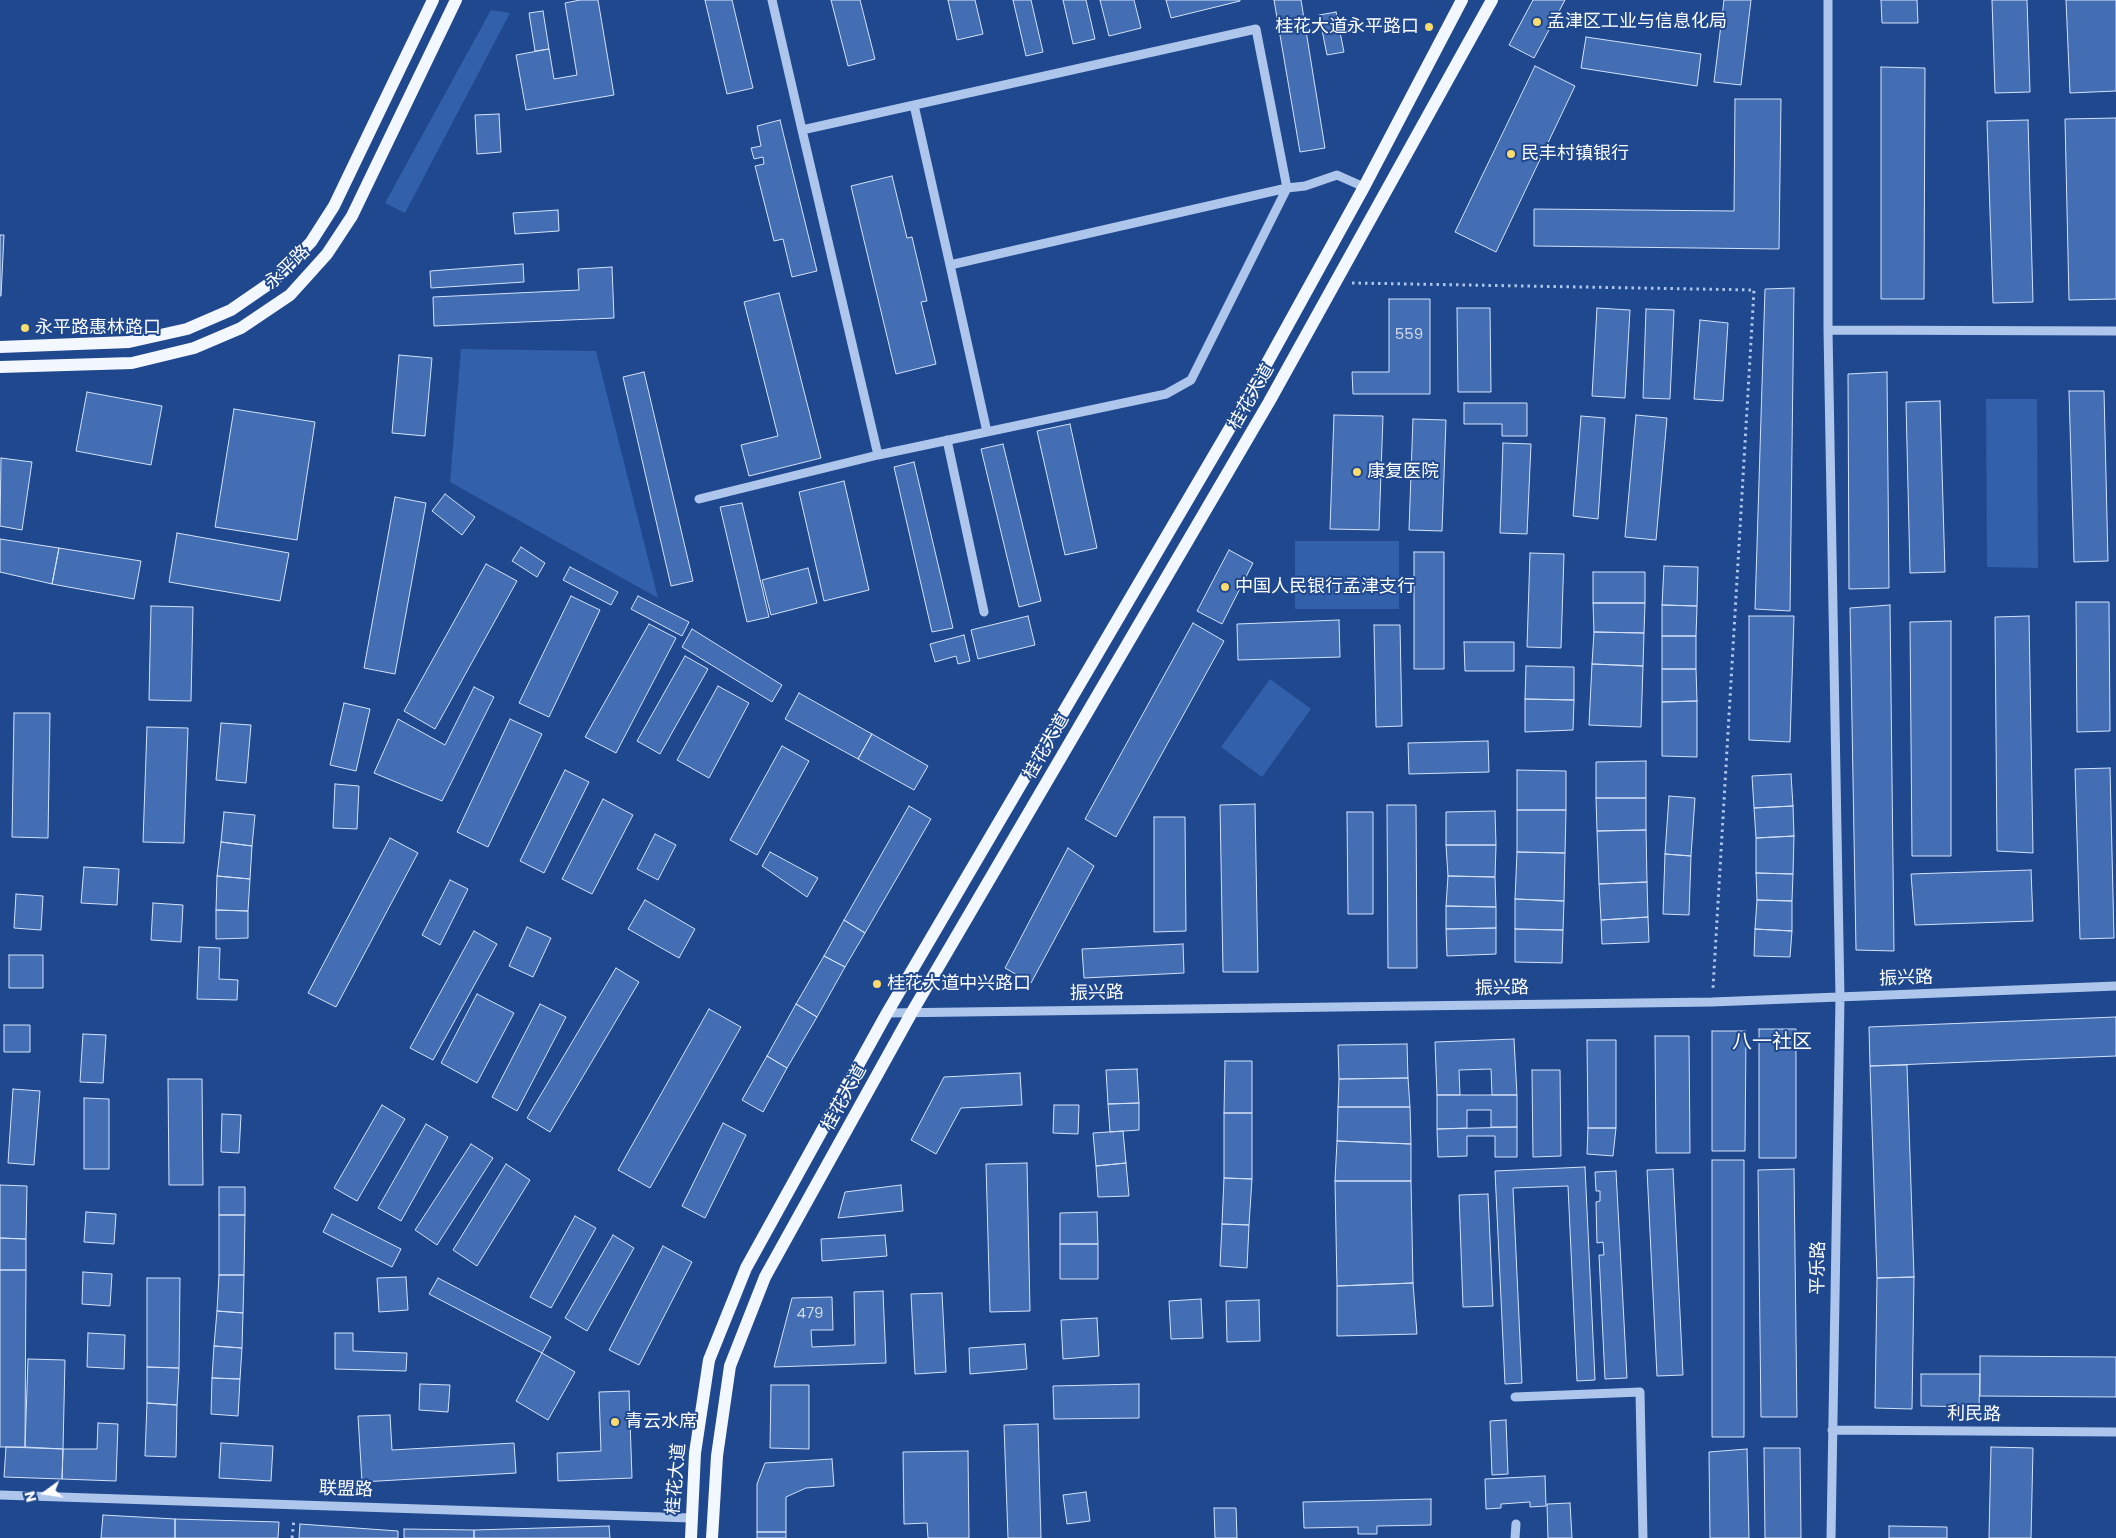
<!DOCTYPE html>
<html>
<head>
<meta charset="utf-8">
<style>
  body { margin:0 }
  #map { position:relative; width:2116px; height:1538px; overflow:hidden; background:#1f488e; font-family:Poppins,sans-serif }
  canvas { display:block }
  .north { position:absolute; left:20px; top:1468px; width:50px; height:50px; -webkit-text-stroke:4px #1f488e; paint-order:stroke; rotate:256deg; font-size:14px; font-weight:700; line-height:20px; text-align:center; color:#fff }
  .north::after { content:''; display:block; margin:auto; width:18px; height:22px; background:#fff; clip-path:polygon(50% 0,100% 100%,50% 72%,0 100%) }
</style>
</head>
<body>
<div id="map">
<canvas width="2116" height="1538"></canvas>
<div class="north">N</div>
</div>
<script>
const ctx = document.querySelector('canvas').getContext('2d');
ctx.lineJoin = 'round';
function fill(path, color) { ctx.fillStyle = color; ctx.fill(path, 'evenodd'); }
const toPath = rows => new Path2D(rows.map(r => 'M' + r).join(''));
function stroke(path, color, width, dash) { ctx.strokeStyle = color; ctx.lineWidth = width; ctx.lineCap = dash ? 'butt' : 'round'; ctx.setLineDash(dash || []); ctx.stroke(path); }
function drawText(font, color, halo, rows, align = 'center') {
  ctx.font = font + ' Poppins,"Noto Sans SC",sans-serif'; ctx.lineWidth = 4; ctx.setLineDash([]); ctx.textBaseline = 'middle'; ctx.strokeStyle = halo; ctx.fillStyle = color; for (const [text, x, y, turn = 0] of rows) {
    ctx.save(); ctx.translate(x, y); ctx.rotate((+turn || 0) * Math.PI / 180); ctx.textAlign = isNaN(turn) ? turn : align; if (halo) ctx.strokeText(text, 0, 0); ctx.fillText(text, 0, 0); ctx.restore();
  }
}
const green = toPath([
  [491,10,510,13,405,213,385,203],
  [461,349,596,351,658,598,450,482],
  [1986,399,2037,399,2038,568,1987,567],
  [1295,541,1399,541,1399,609,1295,609],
  [1270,679,1311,709,1262,777,1221,747]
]);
const building = toPath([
  [580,0,598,0,614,95,526,110,516,55,549,49,554,79,577,75,565,3,580,0],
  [705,0,732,0,753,88,727,94,705,0],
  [831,0,860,0,875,59,848,66,831,0],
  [948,0,975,0,983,34,957,40,948,0],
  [1013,0,1031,0,1043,52,1026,56,1013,0],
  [1063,0,1086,0,1095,39,1073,44,1063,0],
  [1100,0,1134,0,1141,28,1109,36,1100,0],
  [1166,0,1240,0,1240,1,1171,18,1166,0],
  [1274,0,1301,0,1325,148,1300,152,1274,0],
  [1533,0,1565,0,1534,58,1509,45,1533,0],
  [1724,0,1751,0,1741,85,1714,82,1724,0],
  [1881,0,1917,0,1918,23,1882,23,1881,0],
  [1992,0,2027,0,2030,92,1995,93,1992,0],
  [2066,0,2116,0,2116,91,2070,93,2066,0],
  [543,11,549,49,535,51,529,13,543,11],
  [1336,12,1344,52,1327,55,1319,15,1336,12],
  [1586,37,1701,54,1697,86,1581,68,1586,37],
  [1535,66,1575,86,1496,252,1455,232,1535,66],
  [1881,67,1925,68,1924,299,1881,299,1881,67],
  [1735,99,1781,99,1779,249,1534,246,1534,209,1734,211,1735,99],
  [499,114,501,152,477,154,475,115,499,114],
  [2116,118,2116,299,2069,300,2065,119,2116,118],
  [780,120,817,271,792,277,783,239,774,241,755,166,764,164,763,157,754,159,751,148,761,146,757,126,780,120],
  [2028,120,2033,302,1993,303,1987,121,2028,120],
  [892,176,907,238,912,237,927,301,921,302,936,364,896,374,851,186,892,176],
  [558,210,559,231,515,234,513,213,558,210],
  [0,235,4,235,1,296,0,296,0,235],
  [523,264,524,282,431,288,430,271,523,264],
  [612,267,614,318,434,326,433,297,579,290,578,269,612,267],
  [1794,288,1790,611,1755,609,1765,289,1794,288],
  [779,293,821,458,749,476,741,445,778,436,744,302,779,293],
  [1389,299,1430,299,1430,394,1353,394,1352,372,1389,372,1389,299],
  [1457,308,1490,308,1491,392,1458,392,1457,308],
  [1597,308,1630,310,1625,398,1592,396,1597,308],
  [1646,309,1674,310,1670,399,1643,398,1646,309],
  [1700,320,1728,323,1723,401,1694,399,1700,320],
  [399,355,432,358,425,436,392,433,399,355],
  [644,372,693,581,671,586,623,377,644,372],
  [1887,372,1889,588,1849,589,1848,374,1887,372],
  [2069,391,2104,391,2108,561,2074,562,2069,391],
  [87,392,162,406,151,465,76,451,87,392],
  [1940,401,1945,572,1910,573,1906,402,1940,401],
  [1464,403,1527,403,1527,436,1502,436,1502,424,1464,424,1464,403],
  [234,409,315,422,297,540,215,527,234,409],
  [1334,415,1383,416,1379,530,1330,529,1334,415],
  [1636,415,1667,418,1656,540,1625,537,1636,415],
  [1581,416,1605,418,1598,519,1573,516,1581,416],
  [1413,419,1446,420,1442,531,1409,530,1413,419],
  [1070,424,1097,548,1065,555,1037,431,1070,424],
  [1503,443,1531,444,1527,534,1500,533,1503,443],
  [1003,444,1041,601,1019,607,981,449,1003,444],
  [1,458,32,462,22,530,0,526,1,458],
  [914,462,953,628,932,632,894,467,914,462],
  [844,481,869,590,824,601,799,492,844,481],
  [445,494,475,517,462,535,432,511,445,494],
  [395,497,426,503,395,674,364,668,395,497],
  [742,503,769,617,747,622,720,507,742,503],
  [177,533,289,553,280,601,169,582,177,533],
  [0,539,59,548,52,584,0,572,0,539],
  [521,547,545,563,537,577,512,561,521,547],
  [59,548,141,561,134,599,52,584,59,548],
  [1229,550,1253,563,1222,624,1197,611,1229,550],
  [1414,552,1444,552,1444,669,1414,669,1414,552],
  [1530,553,1564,554,1561,648,1527,647,1530,553],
  [486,564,517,581,435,729,404,711,486,564],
  [1664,566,1698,567,1697,606,1662,605,1664,566],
  [570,567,618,592,611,605,563,580,570,567],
  [808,568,817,603,771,615,762,580,808,568],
  [1593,572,1645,572,1645,603,1593,603,1593,572],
  [571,596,600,610,549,717,519,703,571,596],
  [638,596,689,622,682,636,631,609,638,596],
  [2076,602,2109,602,2110,731,2077,732,2076,602],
  [1593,603,1645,603,1644,633,1594,632,1593,603],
  [1662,605,1697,606,1696,636,1662,636,1662,605],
  [1890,605,1894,951,1856,950,1850,608,1890,605],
  [151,606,193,607,191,701,149,700,151,606],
  [1028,616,1035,645,978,659,971,630,1028,616],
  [1749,616,1794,616,1790,742,1749,740,1749,616],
  [2029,616,2033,853,1997,851,1995,617,2029,616],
  [1339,620,1340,657,1238,660,1237,624,1339,620],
  [1951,621,1951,856,1912,856,1910,622,1951,621],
  [1193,623,1224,641,1116,837,1085,819,1193,623],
  [649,624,676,638,616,753,585,737,649,624],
  [1374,625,1400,625,1402,726,1376,727,1374,625],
  [692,629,782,685,772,702,682,647,692,629],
  [1594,632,1644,633,1643,666,1592,664,1594,632],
  [964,635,970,661,958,664,956,656,935,662,930,644,964,635],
  [1662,636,1696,636,1696,669,1662,669,1662,636],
  [1464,642,1514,642,1514,671,1465,671,1464,642],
  [685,656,708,669,660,754,637,741,685,656],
  [1592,664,1643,666,1641,727,1589,725,1592,664],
  [1526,666,1574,667,1574,700,1525,699,1526,666],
  [1662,669,1696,669,1697,701,1662,702,1662,669],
  [718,686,749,703,709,778,677,760,718,686],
  [474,687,494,697,442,801,374,773,398,719,445,745,474,687],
  [799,693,872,734,858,759,785,719,799,693],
  [1525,699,1574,700,1573,730,1525,732,1525,699],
  [1697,701,1697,757,1662,756,1662,702,1697,701],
  [344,703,370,709,356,771,330,765,344,703],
  [14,713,50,713,48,838,12,837,14,713],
  [510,719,542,734,488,847,457,832,510,719],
  [221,723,251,725,246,783,216,780,221,723],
  [147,727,188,728,184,843,143,842,147,727],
  [872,734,928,766,914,790,858,759,872,734],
  [1488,741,1489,772,1409,774,1408,743,1488,741],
  [782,746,809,761,757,855,730,840,782,746],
  [1646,761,1646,798,1596,798,1596,762,1646,761],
  [2110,768,2114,938,2080,939,2075,769,2110,768],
  [565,770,589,782,544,873,520,861,565,770],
  [1517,770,1566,771,1566,810,1517,810,1517,770],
  [1791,774,1793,806,1754,808,1752,776,1791,774],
  [335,784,359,786,357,829,333,828,335,784],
  [1669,796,1695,798,1691,856,1665,854,1669,796],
  [1596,798,1646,798,1646,830,1597,831,1596,798],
  [603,799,633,815,592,894,562,879,603,799],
  [1255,804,1258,972,1223,972,1220,805,1255,804],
  [1387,805,1416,805,1417,968,1388,968,1387,805],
  [909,806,931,819,865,933,844,920,909,806],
  [1793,806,1794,836,1756,838,1754,808,1793,806],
  [1517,810,1566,810,1565,853,1517,852,1517,810],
  [1495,811,1496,845,1446,845,1446,812,1495,811],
  [224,812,255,815,252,846,221,842,224,812],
  [1347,812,1373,812,1373,914,1348,914,1347,812],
  [1154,817,1185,817,1186,931,1154,932,1154,817],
  [1646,830,1647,882,1599,884,1597,831,1646,830],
  [655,834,676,845,658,880,637,869,655,834],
  [1794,836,1793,874,1756,873,1756,838,1794,836],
  [390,838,418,853,336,1007,308,993,390,838],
  [221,842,252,846,250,879,217,876,221,842],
  [1446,845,1496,845,1495,877,1448,876,1446,845],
  [1068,848,1094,866,1031,983,1005,968,1068,848],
  [770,852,818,878,807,897,762,866,770,852],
  [1517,852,1565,853,1564,901,1515,899,1517,852],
  [1665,854,1691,856,1689,915,1663,914,1665,854],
  [84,867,119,869,117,905,81,903,84,867],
  [2031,870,2033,921,1915,925,1911,874,2031,870],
  [1756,873,1793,874,1792,901,1757,900,1756,873],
  [217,876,250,879,248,911,216,910,217,876],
  [1448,876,1495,877,1496,907,1446,906,1448,876],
  [450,880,468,889,440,945,422,935,450,880],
  [1647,882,1648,917,1601,920,1599,884,1647,882],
  [16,894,43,896,41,930,14,928,16,894],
  [1515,899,1564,901,1563,930,1515,929,1515,899],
  [645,900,695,929,679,958,628,929,645,900],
  [1757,900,1792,901,1792,931,1755,929,1757,900],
  [153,903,183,905,181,942,151,940,153,903],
  [1446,906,1496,907,1496,928,1446,929,1446,906],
  [216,910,248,911,248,938,216,939,216,910],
  [1648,917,1649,942,1602,944,1601,920,1648,917],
  [844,920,865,933,845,967,824,956,844,920],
  [527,927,551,938,533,977,509,966,527,927],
  [1496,928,1496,954,1447,956,1446,929,1496,928],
  [1515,929,1563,930,1562,963,1515,962,1515,929],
  [1755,929,1792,931,1790,957,1754,956,1755,929],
  [474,931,497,944,433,1060,410,1048,474,931],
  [1183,944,1184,973,1084,978,1082,949,1183,944],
  [199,947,220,948,219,979,238,980,237,1000,197,999,199,947],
  [9,955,43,955,43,988,9,988,9,955],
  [824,956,845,967,817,1017,796,1004,824,956],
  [616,968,639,982,550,1132,527,1118,616,968],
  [477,994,514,1013,477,1083,441,1063,477,994],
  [540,1004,566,1017,517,1111,492,1097,540,1004],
  [796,1004,817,1017,787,1068,767,1056,796,1004],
  [709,1009,741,1027,650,1188,618,1170,709,1009],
  [2116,1017,2116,1056,1870,1066,1869,1027,2116,1017],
  [4,1025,30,1025,30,1052,4,1052,4,1025],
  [1759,1029,1796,1029,1796,1158,1759,1158,1759,1029],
  [1712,1031,1746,1031,1745,1151,1712,1151,1712,1031],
  [83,1034,106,1035,103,1083,80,1082,83,1034],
  [1655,1036,1689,1036,1690,1153,1656,1153,1655,1036],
  [1514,1039,1517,1095,1492,1095,1491,1069,1459,1070,1460,1095,1437,1095,1435,1042,1514,1039],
  [1587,1040,1616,1040,1616,1128,1588,1128,1587,1040],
  [1407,1044,1408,1078,1339,1079,1338,1045,1407,1044],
  [767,1056,787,1068,763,1112,742,1100,767,1056],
  [1225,1061,1252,1061,1252,1113,1224,1113,1225,1061],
  [1907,1065,1914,1277,1877,1278,1870,1066,1907,1065],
  [1137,1069,1139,1103,1108,1104,1106,1070,1137,1069],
  [1532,1070,1560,1070,1561,1156,1533,1157,1532,1070],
  [1020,1073,1022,1105,961,1108,936,1154,911,1140,944,1077,1020,1073],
  [1408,1078,1410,1107,1338,1107,1339,1079,1408,1078],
  [168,1079,202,1079,203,1185,169,1185,168,1079],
  [13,1089,40,1091,34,1165,8,1163,13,1089],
  [1437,1095,1517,1095,1517,1127,1491,1127,1491,1110,1467,1110,1467,1128,1437,1129,1437,1095],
  [84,1098,109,1099,109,1169,84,1169,84,1098],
  [1139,1103,1139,1130,1110,1132,1108,1104,1139,1103],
  [382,1105,405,1119,357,1201,334,1188,382,1105],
  [1054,1105,1079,1105,1078,1134,1053,1133,1054,1105],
  [1338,1107,1410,1107,1411,1144,1337,1141,1338,1107],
  [1224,1113,1252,1113,1252,1179,1224,1178,1224,1113],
  [222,1114,241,1115,239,1153,221,1152,222,1114],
  [723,1123,746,1135,705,1218,682,1206,723,1123],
  [426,1124,448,1137,401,1221,378,1208,426,1124],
  [1517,1127,1517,1157,1495,1157,1495,1136,1467,1136,1467,1156,1438,1157,1437,1129,1517,1127],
  [1588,1128,1616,1128,1613,1156,1587,1154,1588,1128],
  [1123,1131,1126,1163,1096,1166,1093,1133,1123,1131],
  [1337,1141,1411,1144,1411,1181,1335,1181,1337,1141],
  [471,1144,493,1158,437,1245,415,1230,471,1144],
  [1712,1160,1744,1160,1744,1437,1712,1437,1712,1160],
  [1027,1163,1030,1311,990,1312,986,1164,1027,1163],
  [1126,1163,1129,1196,1098,1197,1096,1166,1126,1163],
  [506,1164,530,1180,477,1266,453,1250,506,1164],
  [1585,1167,1595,1380,1577,1381,1568,1186,1513,1188,1522,1383,1505,1384,1495,1171,1585,1167],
  [1673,1169,1683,1375,1657,1376,1647,1170,1673,1169],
  [1794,1169,1797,1417,1761,1417,1758,1170,1794,1169],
  [1616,1171,1627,1378,1605,1379,1599,1255,1604,1255,1603,1242,1597,1243,1596,1202,1600,1201,1600,1191,1596,1191,1595,1172,1616,1171],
  [1224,1178,1252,1179,1249,1225,1222,1224,1224,1178],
  [1335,1181,1411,1181,1413,1283,1337,1286,1335,1181],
  [0,1185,27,1186,26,1239,0,1238,0,1185],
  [901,1185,903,1211,838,1218,845,1192,901,1185],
  [219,1187,245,1187,245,1215,219,1215,219,1187],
  [1488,1194,1493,1306,1463,1307,1459,1195,1488,1194],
  [86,1212,116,1214,114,1244,84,1242,86,1212],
  [1097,1212,1098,1244,1060,1244,1060,1213,1097,1212],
  [332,1214,401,1249,392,1267,323,1232,332,1214],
  [219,1215,245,1215,244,1275,219,1275,219,1215],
  [575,1216,596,1228,551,1308,530,1297,575,1216],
  [1222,1224,1249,1225,1247,1268,1220,1266,1222,1224],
  [613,1235,634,1248,587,1331,565,1318,613,1235],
  [885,1235,887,1256,822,1261,821,1239,885,1235],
  [0,1238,26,1239,26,1270,0,1270,0,1238],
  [1060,1244,1098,1244,1098,1279,1060,1279,1060,1244],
  [663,1246,692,1262,639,1365,609,1350,663,1246],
  [0,1270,26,1270,25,1447,0,1447,0,1270],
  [83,1272,112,1274,110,1306,82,1304,83,1272],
  [219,1275,244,1275,243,1313,217,1311,219,1275],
  [406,1277,408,1310,379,1312,377,1278,406,1277],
  [1914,1277,1912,1409,1875,1408,1877,1278,1914,1277],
  [147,1278,180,1278,179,1368,147,1367,147,1278],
  [438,1278,551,1337,542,1353,429,1294,438,1278],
  [1413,1283,1417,1334,1337,1336,1337,1286,1413,1283],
  [883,1291,886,1363,774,1367,792,1298,832,1297,833,1330,811,1330,812,1347,855,1345,854,1292,883,1291],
  [942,1293,946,1372,915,1374,911,1294,942,1293],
  [1201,1299,1203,1338,1171,1339,1169,1301,1201,1299],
  [1259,1300,1260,1341,1227,1342,1226,1301,1259,1300],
  [217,1311,243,1313,242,1348,214,1346,217,1311],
  [1097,1318,1099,1356,1063,1359,1061,1320,1097,1318],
  [88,1333,125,1335,124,1369,87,1367,88,1333],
  [335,1333,353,1333,353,1351,407,1353,406,1371,335,1369,335,1333],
  [1025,1344,1027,1369,970,1374,969,1348,1025,1344],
  [214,1346,242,1348,240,1379,212,1378,214,1346],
  [542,1353,575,1372,548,1420,516,1401,542,1353],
  [1980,1356,2116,1357,2116,1397,1980,1396,1980,1356],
  [28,1359,65,1360,63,1449,25,1447,28,1359],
  [147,1367,179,1368,177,1405,147,1403,147,1367],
  [1921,1374,1980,1374,1979,1407,1921,1406,1921,1374],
  [212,1378,240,1379,238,1416,211,1414,212,1378],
  [420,1384,450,1385,448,1412,419,1410,420,1384],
  [1139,1384,1139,1418,1054,1419,1053,1386,1139,1384],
  [771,1385,809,1385,809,1449,770,1448,771,1385],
  [629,1391,632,1478,558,1481,557,1453,601,1451,599,1392,629,1391],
  [147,1403,177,1405,176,1457,145,1456,147,1403],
  [390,1415,392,1450,514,1443,516,1473,362,1482,358,1416,390,1415],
  [1506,1420,1508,1474,1492,1475,1490,1421,1506,1420],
  [98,1423,118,1424,116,1481,62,1479,63,1449,97,1449,98,1423],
  [1038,1424,1041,1538,1008,1538,1004,1425,1038,1424],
  [221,1443,273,1446,271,1481,219,1478,221,1443],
  [6,1447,63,1449,62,1479,4,1477,6,1447],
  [1991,1447,2033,1448,2031,1538,1989,1538,1991,1447],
  [1764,1448,1800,1448,1801,1538,1765,1538,1764,1448],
  [1747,1449,1749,1538,1710,1538,1709,1452,1747,1449],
  [968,1451,969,1538,928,1538,927,1523,904,1524,903,1452,968,1451],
  [832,1459,834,1486,806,1488,786,1497,786,1532,757,1532,757,1484,765,1463,832,1459],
  [1545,1476,1546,1506,1530,1507,1530,1502,1501,1504,1501,1508,1486,1509,1485,1479,1545,1476],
  [1086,1492,1090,1521,1067,1524,1063,1495,1086,1492],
  [1431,1499,1431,1525,1377,1526,1377,1534,1358,1534,1358,1527,1304,1528,1303,1502,1431,1499],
  [1570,1503,1572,1538,1548,1538,1547,1504,1570,1503],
  [1214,1508,1236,1508,1237,1538,1215,1538,1214,1508],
  [103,1515,175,1519,175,1538,101,1538,103,1515],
  [175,1519,279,1522,278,1538,175,1538,175,1519],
  [300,1524,398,1531,398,1538,299,1538,300,1524],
  [609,1526,610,1538,474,1538,474,1530,609,1526],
  [1889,1526,1947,1527,1947,1538,1889,1538,1889,1526],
  [404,1529,474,1530,474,1538,404,1538,404,1529],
  [757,1532,786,1532,786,1538,757,1538,757,1532]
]);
const path = toPath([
  [1352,283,1754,290,1713,988],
  [292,1538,294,1519]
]);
const minor = toPath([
  [772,0,802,130],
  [1828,0,1828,330,2116,331],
  [914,105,950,265],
  [1287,188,1191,380,1166,394,878,455,802,130,1256,29,1287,188,1305,186,1337,175,1364,187],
  [1828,330,1840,998,1831,1538],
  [987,432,950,265,1287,188],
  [947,440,984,612],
  [699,499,878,455],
  [887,1013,1712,1002,2116,986],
  [1515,1397,1640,1392,1643,1538],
  [1832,1430,2116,1432],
  [0,1495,691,1518],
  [1515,1538,1516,1524]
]);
const major = toPath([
  [0,347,129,342,187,329,231,310,276,279,311,242,334,206,433,0],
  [0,367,132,363,194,348,241,328,290,295,327,254,352,216,456,0],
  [691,1538,695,1453,709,1360,746,1268,887,1013,1251,392,1364,187,1462,0],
  [712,1538,717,1456,730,1366,765,1277,912,1012,1269,402,1492,0]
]);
const markers = [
  [1537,22,5,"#fadc6e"],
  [1429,27,5,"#fadc6e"],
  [1511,154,5,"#fadc6e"],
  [25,328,5,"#fadc6e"],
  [1357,472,5,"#fadc6e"],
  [1225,587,5,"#fadc6e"],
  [877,984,5,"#fadc6e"],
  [615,1422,5,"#fadc6e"]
];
const numberNames = [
  ["559",1409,335],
  ["479",810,1314]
];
const poiNames = [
  ["孟津区工业与信息化局",1547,22],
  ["桂花大道永平路口",1419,27,"right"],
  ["民丰村镇银行",1521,154],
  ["永平路惠林路口",35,328],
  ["康复医院",1367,472],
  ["中国人民银行孟津支行",1235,587],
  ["桂花大道中兴路口",887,984],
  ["青云水席",625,1422]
];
const streetNames = [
  ["永平路",288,268,-44],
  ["桂花大道",1252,397,-60],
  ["桂花大道",1047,747,-60],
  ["振兴路",1906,979,-2],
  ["振兴路",1502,989,-1],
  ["振兴路",1097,994,-1],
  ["桂花大道",845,1098,-61],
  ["平乐路",1819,1268,-89],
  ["利民路",1974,1415,1],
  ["桂花大道",677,1479,-85],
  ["联盟路",346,1490,2]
];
const quarterNames = [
  ["八一社区",1772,1043]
];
fill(green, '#3360ab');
fill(building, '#446eb3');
stroke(building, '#d3e2f9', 1);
stroke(path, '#aec6ec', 3, [2.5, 4]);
stroke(minor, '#aec6ec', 9);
stroke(major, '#f3f7ff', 12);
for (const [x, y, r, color] of markers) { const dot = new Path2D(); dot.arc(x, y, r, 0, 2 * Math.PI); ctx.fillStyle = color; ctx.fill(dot); stroke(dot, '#1f488e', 2); }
drawText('15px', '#d0dbec', null, numberNames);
drawText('18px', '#fff', '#1f488e', poiNames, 'left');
drawText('18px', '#fff', '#1f488e', streetNames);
drawText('20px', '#fff', '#1f488e', quarterNames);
</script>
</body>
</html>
